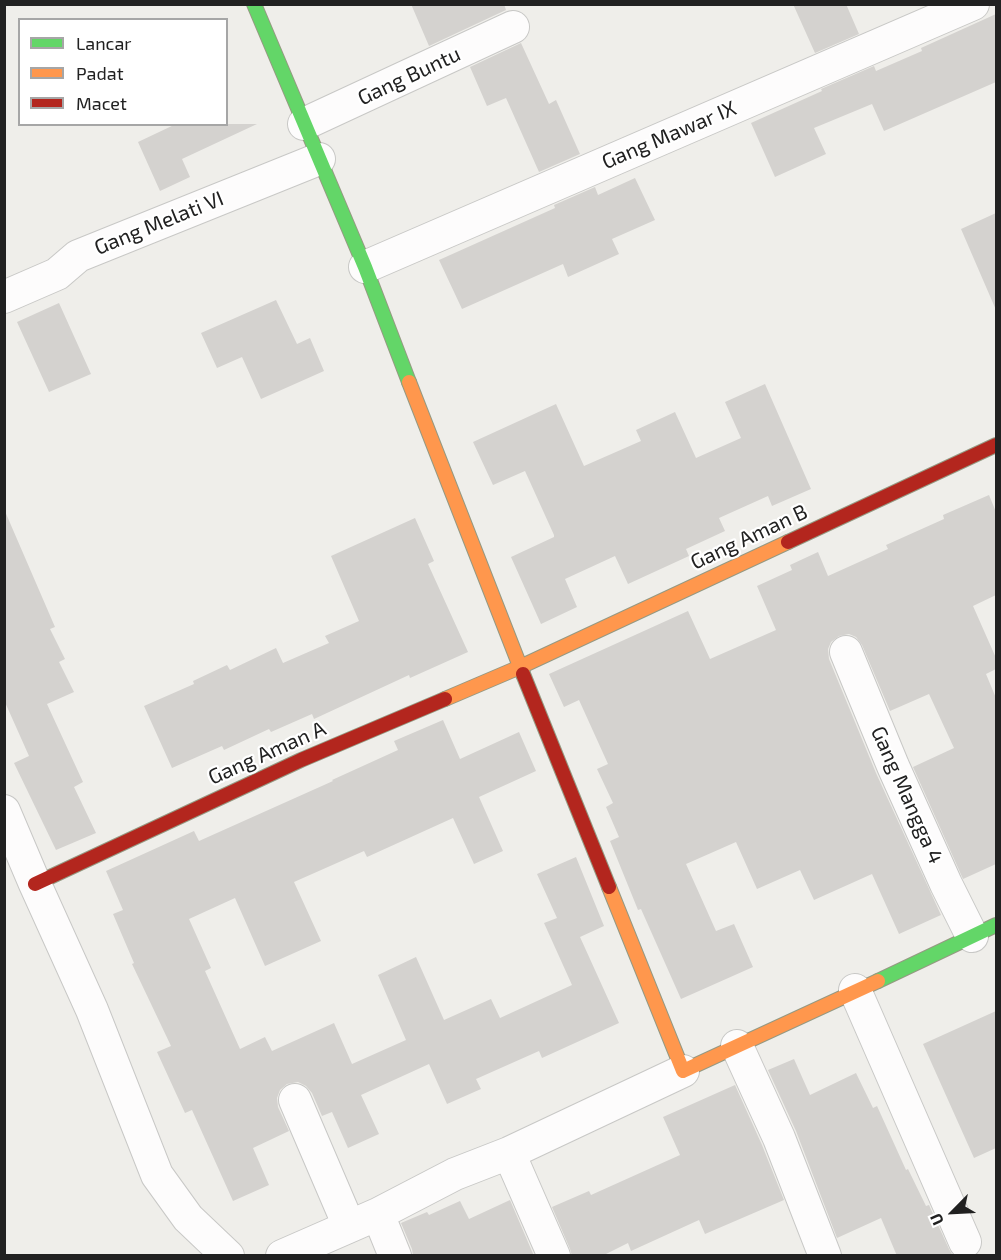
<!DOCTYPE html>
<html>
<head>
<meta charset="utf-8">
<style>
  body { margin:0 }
  #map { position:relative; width:1001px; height:1260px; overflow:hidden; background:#efeeea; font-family:"Exo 2",sans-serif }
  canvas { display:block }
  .frame { position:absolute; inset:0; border:6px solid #212121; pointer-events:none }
  .legend { position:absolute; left:18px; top:18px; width:210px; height:108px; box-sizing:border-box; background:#fff; border:2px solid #a6a6a6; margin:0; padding:8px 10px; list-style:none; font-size:18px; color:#212121 }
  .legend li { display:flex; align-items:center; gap:12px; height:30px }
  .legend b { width:30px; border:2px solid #a6a6a6 }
  .north { position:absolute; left:923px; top:1182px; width:60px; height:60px; -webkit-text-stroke:4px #fff; paint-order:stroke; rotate:246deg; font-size:16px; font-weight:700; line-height:24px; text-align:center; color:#212121 }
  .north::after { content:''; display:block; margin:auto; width:21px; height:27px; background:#212121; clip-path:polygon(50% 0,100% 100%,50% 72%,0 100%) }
</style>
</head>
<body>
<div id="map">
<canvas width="1001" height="1260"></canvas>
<div class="frame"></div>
<ul class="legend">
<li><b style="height:8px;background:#63d668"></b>Lancar</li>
<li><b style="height:8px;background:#ff974d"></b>Padat</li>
<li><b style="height:8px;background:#b3261e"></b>Macet</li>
</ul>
<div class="north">U</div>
</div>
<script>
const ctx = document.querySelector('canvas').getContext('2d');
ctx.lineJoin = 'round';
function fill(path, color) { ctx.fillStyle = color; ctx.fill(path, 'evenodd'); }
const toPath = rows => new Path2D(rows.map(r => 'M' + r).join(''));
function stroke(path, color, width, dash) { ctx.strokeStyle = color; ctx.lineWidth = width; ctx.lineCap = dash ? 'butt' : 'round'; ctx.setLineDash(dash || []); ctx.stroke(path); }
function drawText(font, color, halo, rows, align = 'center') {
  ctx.font = font + ' "Exo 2",sans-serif'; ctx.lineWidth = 4.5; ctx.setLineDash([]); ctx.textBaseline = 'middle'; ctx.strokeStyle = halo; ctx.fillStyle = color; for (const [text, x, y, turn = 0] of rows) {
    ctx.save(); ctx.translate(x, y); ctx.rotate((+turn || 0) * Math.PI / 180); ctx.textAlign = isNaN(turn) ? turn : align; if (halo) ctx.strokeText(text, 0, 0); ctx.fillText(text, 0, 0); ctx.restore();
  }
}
const building = toPath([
  [411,4,504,4,506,10,429,46],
  [793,4,846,4,859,34,815,53],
  [996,14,996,82,884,131,872,104,814,128,826,154,775,177,751,123,822,91,821,89,874,66,876,71,922,51,921,48],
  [521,43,549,104,556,100,580,154,539,172,506,98,487,106,470,67],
  [176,124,257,124,182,159,190,177,160,191,138,142],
  [635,178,655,220,612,239,619,254,568,277,563,264,462,309,439,260,555,208,554,205,595,187,598,195],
  [996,213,996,310,961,229],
  [276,300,297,344,310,338,324,371,261,399,242,357,217,368,201,333],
  [59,303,91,374,49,392,17,322],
  [765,384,811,489,772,506,768,496,719,518,725,531,686,549,689,556,628,584,615,556,565,579,577,607,541,624,511,557,554,537,554,535,525,471,493,485,473,442,556,404,584,466,641,441,636,430,675,412,696,458,741,438,725,402],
  [989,495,996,512,996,595,973,606,996,658,996,669,986,674,996,698,996,864,963,879,913,767,954,748,929,694,890,711,862,645,856,637,849,634,839,636,831,642,828,649,829,659,876,773,941,915,899,934,872,874,814,900,800,870,757,889,736,842,686,864,716,931,734,924,753,967,681,999,641,909,638,910,610,841,619,837,606,807,613,803,597,769,608,764,579,700,564,707,549,674,688,611,710,659,776,630,757,586,792,570,790,565,818,552,828,576,888,549,886,545,944,519,943,515],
  [4,509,55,627,50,629,65,659,59,662,74,692,47,704,83,782,74,787,96,833,56,850,14,763,29,756,4,700],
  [415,518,434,561,428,564,468,652,410,678,409,675,314,719,312,714,271,732,269,729,224,750,222,746,172,768,144,706,194,684,193,681,227,665,230,670,276,648,283,663,329,643,325,636,359,621,331,556],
  [443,720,460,759,519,732,536,771,479,797,503,851,474,864,453,818,367,857,364,851,294,882,321,941,265,966,235,898,189,919,211,968,205,971,240,1049,265,1037,272,1051,334,1023,352,1064,406,1040,378,975,416,957,444,1020,491,999,500,1018,572,985,544,923,557,918,537,874,576,857,604,926,580,937,619,1023,542,1058,539,1051,476,1079,481,1089,447,1104,429,1064,361,1095,379,1134,348,1148,332,1112,322,1116,312,1093,306,1086,298,1082,287,1084,280,1090,277,1098,278,1107,289,1131,253,1148,269,1185,233,1201,192,1110,185,1113,157,1052,171,1046,132,964,134,963,113,914,123,910,106,871,194,831,199,841,333,781,332,780,398,750,394,741],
  [996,1011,996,1148,974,1158,923,1044],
  [794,1059,810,1095,856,1073,873,1108,877,1106,906,1170,908,1169,926,1206,929,1205,949,1249,953,1256,897,1256,881,1218,837,1238,796,1131,768,1070],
  [735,1085,762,1145,784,1200,705,1234,699,1220,631,1251,628,1243,602,1256,572,1256,570,1249,552,1207,589,1191,591,1195,680,1155,663,1117],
  [510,1200,534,1256,413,1256,412,1249,401,1223,427,1212,429,1215,460,1201,469,1219]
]);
const street = toPath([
  [304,124,513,27],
  [365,267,973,4],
  [4,297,57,274,78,256,319,159],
  [846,652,893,766,946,884,972,936],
  [4,811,35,884,92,1010,157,1175,188,1218,228,1256],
  [855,990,965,1242],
  [737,1046,779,1138,825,1256],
  [295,1100,349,1226],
  [509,1153,554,1256],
  [378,1214,395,1256],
  [282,1256,378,1214,455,1174,509,1153,683,1071]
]);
const fast = toPath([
  [254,4,365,267,409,382],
  [878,981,996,925]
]);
const slow = toPath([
  [409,382,523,674],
  [445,699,520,667,788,542],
  [609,887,683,1071,878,981]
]);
const jam = toPath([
  [788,542,996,445],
  [523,674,609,887],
  [35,884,301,760,445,699]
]);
const streetNames = [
  ["Gang Buntu",409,76,-25],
  ["Gang Mawar IX",669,135,-23],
  ["Gang Melati VI",159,223,-22],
  ["Gang Aman B",749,537,-25],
  ["Gang Aman A",267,753,-24],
  ["Gang Mangga 4",907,795,66]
];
fill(building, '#d4d2cf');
stroke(street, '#c8c8c6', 34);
stroke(fast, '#959982', 16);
stroke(slow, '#959982', 16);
stroke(jam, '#959982', 16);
stroke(street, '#fdfcfc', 32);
stroke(fast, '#63d668', 14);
stroke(slow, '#ff974d', 14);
stroke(jam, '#b3261e', 14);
drawText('21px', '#212121', '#fff', streetNames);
</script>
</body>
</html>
